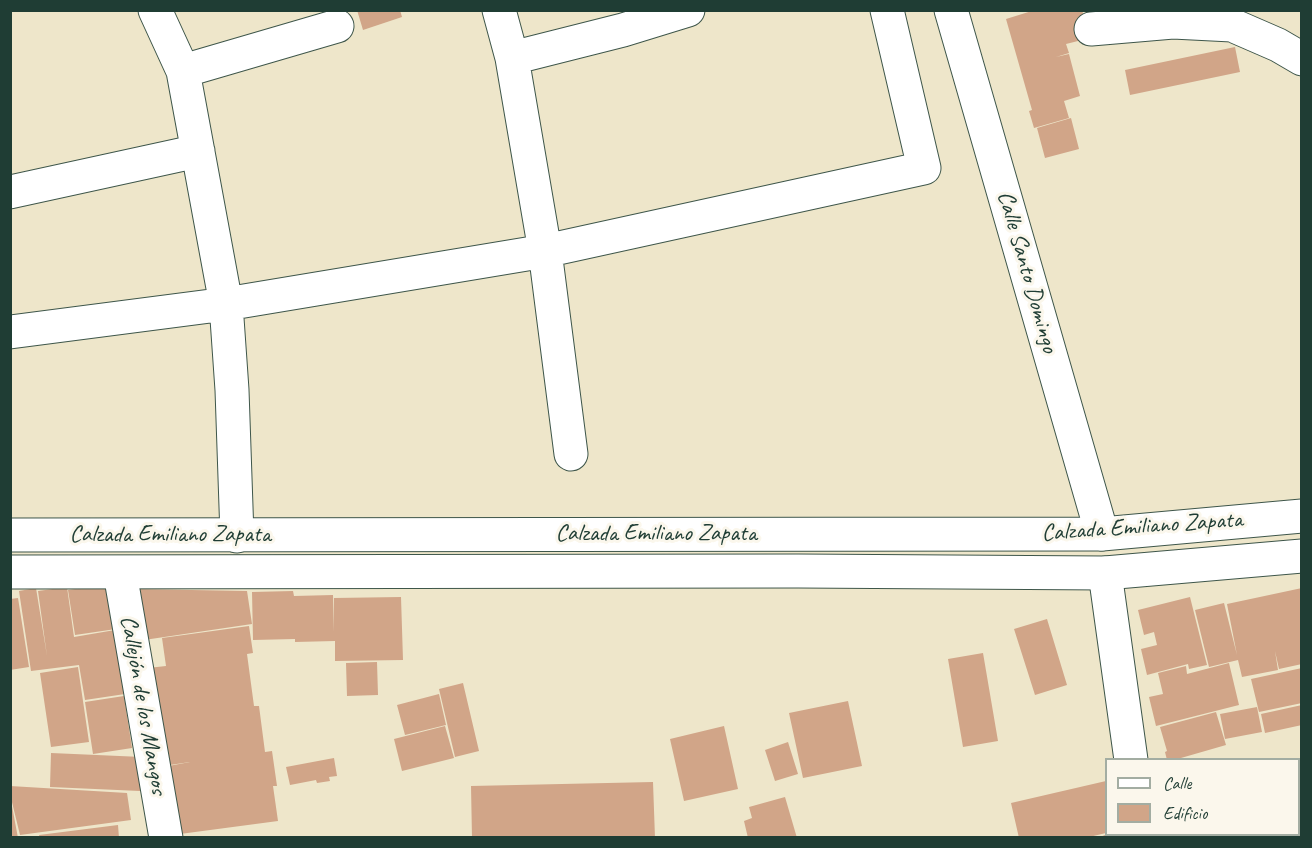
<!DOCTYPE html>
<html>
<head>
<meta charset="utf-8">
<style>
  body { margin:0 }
  #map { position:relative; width:1312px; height:848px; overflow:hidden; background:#eee6ca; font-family:Caveat,sans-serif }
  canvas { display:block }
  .frame { position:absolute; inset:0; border:12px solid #1f3d34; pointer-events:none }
  .legend { position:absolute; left:1105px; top:758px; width:195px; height:78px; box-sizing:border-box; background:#fbf7ec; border:2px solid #a3ada2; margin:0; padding:8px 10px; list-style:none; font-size:18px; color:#1f3d34 }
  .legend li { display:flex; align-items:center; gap:12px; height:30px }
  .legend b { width:30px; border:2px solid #a3ada2 }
</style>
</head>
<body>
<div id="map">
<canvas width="1312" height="848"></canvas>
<div class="frame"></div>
<ul class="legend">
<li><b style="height:8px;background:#fff"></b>Calle</li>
<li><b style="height:16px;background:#d1a588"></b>Edificio</li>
</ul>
</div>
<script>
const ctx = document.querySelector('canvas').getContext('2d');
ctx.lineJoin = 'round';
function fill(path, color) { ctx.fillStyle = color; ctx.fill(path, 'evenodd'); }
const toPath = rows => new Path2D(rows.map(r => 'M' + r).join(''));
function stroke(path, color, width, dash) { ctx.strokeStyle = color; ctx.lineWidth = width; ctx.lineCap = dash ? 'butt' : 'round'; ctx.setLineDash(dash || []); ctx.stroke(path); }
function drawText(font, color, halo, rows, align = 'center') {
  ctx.font = font + ' Caveat,sans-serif'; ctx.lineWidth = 6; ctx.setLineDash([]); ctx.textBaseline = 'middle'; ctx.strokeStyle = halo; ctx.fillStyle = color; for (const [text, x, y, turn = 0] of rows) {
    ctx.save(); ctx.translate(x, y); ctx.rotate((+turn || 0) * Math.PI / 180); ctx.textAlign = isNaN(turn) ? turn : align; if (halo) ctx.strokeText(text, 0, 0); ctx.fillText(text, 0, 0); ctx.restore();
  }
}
const building = toPath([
  [357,10,400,10,402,17,363,30],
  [1035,10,1082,10,1090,38,1066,44,1069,53,1056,57,1069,54,1080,96,1064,101,1069,118,1034,128,1029,111,1032,110,1006,19],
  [1235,47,1240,72,1130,95,1125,70],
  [1071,118,1079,149,1045,158,1037,128],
  [109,584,116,629,75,635,68,590],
  [67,587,74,637,115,630,125,694,85,700,79,665,31,671,19,591,36,588,47,656,38,591],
  [1302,588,1302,664,1279,669,1275,651,1278,670,1242,677,1238,660,1209,667,1195,610,1224,603,1237,655,1227,604],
  [136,589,247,591,252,624,144,640],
  [293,591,294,596,333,595,334,632,334,598,401,597,403,660,335,661,335,641,295,642,295,639,253,640,252,592],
  [1190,597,1207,665,1189,669,1188,664,1147,675,1141,649,1157,645,1154,632,1144,635,1138,610],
  [18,598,29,667,10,670,10,599],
  [1047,619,1067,685,1035,695,1014,629],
  [249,626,253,653,247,654,254,706,259,706,265,752,272,751,277,786,273,786,278,821,180,834,163,767,190,762,163,766,148,668,166,666,162,638],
  [983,653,998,741,963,747,948,659],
  [377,662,378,695,347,696,346,663],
  [1229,663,1239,705,1156,726,1149,697,1163,694,1158,673,1186,666,1187,674],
  [78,667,89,742,51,747,40,673],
  [1302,668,1302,703,1259,712,1251,679],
  [463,683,479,751,455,757,439,689],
  [439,694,446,725,405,735,397,705],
  [124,696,132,748,93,754,85,702],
  [848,701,862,766,803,778,789,713],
  [1302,705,1302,725,1265,733,1261,714],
  [1257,707,1262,732,1225,739,1220,714],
  [1216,712,1226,745,1174,760,1167,760,1165,752,1167,751,1160,727],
  [445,726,454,758,402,771,394,739],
  [724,726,738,789,684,801,670,739],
  [788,742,798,774,775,781,765,750],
  [51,753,142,757,140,791,50,787],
  [334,758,337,776,329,777,330,781,317,783,316,780,290,785,286,767],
  [1302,763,1302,799,1298,799,1298,764],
  [1106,781,1106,833,1085,838,1019,838,1011,803],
  [653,782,655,838,472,838,471,786],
  [10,786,127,793,131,820,20,835,10,794],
  [785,797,797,838,748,838,744,821,752,818,749,807],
  [10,806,12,806,18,838,10,838],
  [118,825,119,838,40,838,39,835],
  [1298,832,1302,832,1302,838,1179,838,1179,834,1298,834],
  [1107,834,1115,834,1116,838,1098,838]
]);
const minor = toPath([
  [155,10,183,71,226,304,232,390,237,536],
  [499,10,512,58,545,251,571,454],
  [951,10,1102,534],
  [1091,29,1173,22,1232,25,1278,45,1302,59],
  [512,58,623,30,688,10],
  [183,71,337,26],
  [10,192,198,151],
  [10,332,226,304,545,251,924,168,887,10],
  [120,573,166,838],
  [1105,573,1131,760],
  [1141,834,1142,838]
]);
const major = toPath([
  [10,535,1102,534,1302,516],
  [10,572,798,571,1105,573,1302,556]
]);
const streetNames = [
  ["Calle Santo Domingo",1027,272,74],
  ["Calzada Emiliano Zapata",1142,527,-4],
  ["Calzada Emiliano Zapata",656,534],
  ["Calzada Emiliano Zapata",170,535],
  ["Callejón de los Mangos",143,705,80]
];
fill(building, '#d1a588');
stroke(minor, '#3e564a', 35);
stroke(major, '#3e564a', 35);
stroke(minor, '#fff', 33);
stroke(major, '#fff', 33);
drawText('24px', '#1f3d34', '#fbf7ec', streetNames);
</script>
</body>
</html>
